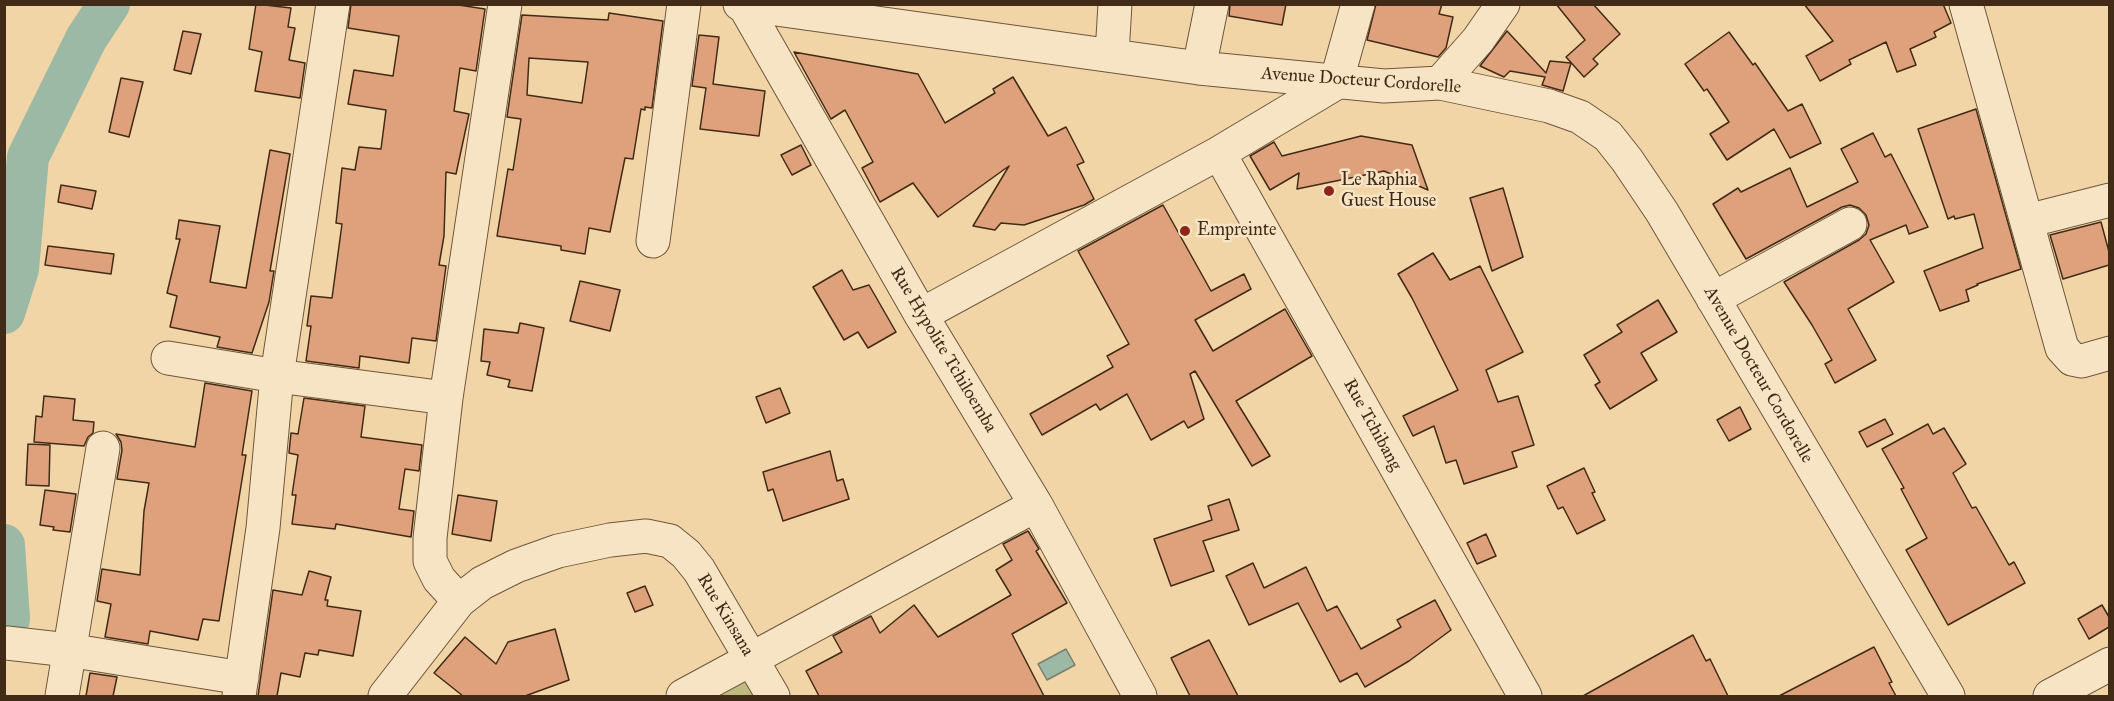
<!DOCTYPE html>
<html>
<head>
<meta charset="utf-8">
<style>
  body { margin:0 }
  #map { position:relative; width:2114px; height:701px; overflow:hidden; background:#f2d5a6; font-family:"IM FELL Great Primer",serif }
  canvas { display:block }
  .frame { position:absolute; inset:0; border:6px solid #412b17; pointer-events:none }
</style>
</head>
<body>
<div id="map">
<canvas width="2114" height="701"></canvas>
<div class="frame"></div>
</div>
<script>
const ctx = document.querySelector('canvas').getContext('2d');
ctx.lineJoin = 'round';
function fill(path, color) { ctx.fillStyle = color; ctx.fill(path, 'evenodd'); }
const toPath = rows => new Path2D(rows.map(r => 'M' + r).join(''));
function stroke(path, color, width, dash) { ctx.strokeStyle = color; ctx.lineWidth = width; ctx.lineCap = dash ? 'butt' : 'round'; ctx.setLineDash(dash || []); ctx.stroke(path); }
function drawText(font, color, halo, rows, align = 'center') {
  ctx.font = font + ' "IM FELL Great Primer",serif'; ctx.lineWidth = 5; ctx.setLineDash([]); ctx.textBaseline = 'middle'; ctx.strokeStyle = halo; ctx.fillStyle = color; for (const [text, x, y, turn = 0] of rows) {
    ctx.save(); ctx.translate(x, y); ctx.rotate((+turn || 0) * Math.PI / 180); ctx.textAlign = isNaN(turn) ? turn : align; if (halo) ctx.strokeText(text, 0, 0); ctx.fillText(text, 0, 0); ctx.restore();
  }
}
const green = toPath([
  [748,668,764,696,712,696]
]);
const water = toPath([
  [1066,649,1075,665,1047,680,1038,664,1066,649]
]);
const river = toPath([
  [4,313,18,269,28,157,86,39,109,4],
  [4,545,9,619,4,629]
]);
const building = toPath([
  [256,4,291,8,288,27,295,28,289,60,305,63,300,98,255,91,262,52,249,49,256,4],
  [351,4,452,4,485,9,476,71,460,68,454,111,469,114,456,174,446,172,444,236,439,265,446,266,436,341,412,338,409,363,360,356,359,368,306,361,311,326,307,326,311,296,332,298,342,224,336,223,342,168,355,170,359,147,381,149,386,110,348,104,354,70,393,76,399,36,348,28,351,4],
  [1230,4,1286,4,1282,25,1229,16,1230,4],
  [1376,4,1442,4,1439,14,1453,17,1446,48,1438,57,1367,40,1376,4],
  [1556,4,1593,4,1620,34,1593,59,1598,64,1584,77,1566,57,1585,40,1556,4],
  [1804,4,1943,4,1951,23,1934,32,1936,37,1910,49,1916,65,1897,72,1886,42,1849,60,1851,64,1820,81,1806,56,1833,41,1804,4],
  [609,13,663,21,652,108,645,107,645,110,641,109,633,159,625,158,610,232,589,228,585,254,561,250,561,246,497,236,508,169,513,170,521,119,507,117,522,15,608,20,609,13],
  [529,58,588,62,582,103,527,95,529,58],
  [183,31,201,34,191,74,174,70,183,31],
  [1507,31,1546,73,1550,61,1571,63,1563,91,1542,85,1545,77,1510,71,1504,77,1480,66,1507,31],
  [1729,32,1753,65,1755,63,1788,111,1802,104,1821,143,1790,158,1774,129,1727,160,1710,134,1729,122,1707,89,1704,91,1685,64,1729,32],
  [699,35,719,37,713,84,765,91,759,136,700,129,706,88,692,86,699,35],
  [794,52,918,74,945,123,995,93,993,89,1013,77,1048,136,1066,127,1084,162,1077,165,1094,199,1084,205,1024,225,1001,223,995,230,973,226,1009,166,938,217,913,183,880,202,862,168,873,162,845,110,831,119,794,52],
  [121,78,143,82,129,137,109,132,121,78],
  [1976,109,2021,269,1977,284,1978,285,1966,290,1969,301,1940,311,1924,271,1983,248,1974,214,1955,219,1954,216,1948,219,1918,129,1976,109],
  [1873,133,1885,157,1891,154,1928,227,1909,234,1906,225,1870,240,1894,282,1848,309,1876,360,1835,383,1825,364,1832,360,1812,325,1784,282,1859,240,1866,234,1869,225,1866,215,1859,208,1850,205,1842,207,1746,259,1713,204,1738,188,1741,192,1790,168,1807,207,1858,182,1841,149,1873,133],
  [1361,136,1412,145,1428,190,1384,171,1297,189,1299,173,1270,190,1250,156,1274,142,1282,156,1361,136],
  [801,145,811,165,792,175,781,155,801,145],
  [270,150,290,154,270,271,274,271,269,302,252,353,217,347,220,337,170,327,177,296,167,293,180,239,176,239,179,220,220,226,210,282,246,288,270,150],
  [61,185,96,191,92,209,58,202,61,185],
  [1503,188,1523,257,1492,271,1470,198,1503,188],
  [1163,205,1211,291,1244,274,1251,289,1195,320,1213,351,1285,309,1312,356,1236,401,1270,456,1252,466,1195,371,1190,374,1204,419,1188,428,1184,421,1151,440,1127,394,1100,410,1096,404,1042,435,1030,414,1113,367,1107,356,1129,344,1078,251,1163,205],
  [2101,222,2109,252,2109,265,2063,279,2050,235,2101,222],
  [48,246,114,254,111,274,45,265,48,246],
  [1433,253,1450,280,1480,266,1523,352,1486,370,1498,402,1518,396,1534,445,1512,452,1517,467,1464,484,1456,460,1446,463,1434,426,1413,436,1403,416,1458,390,1412,298,1398,274,1433,253],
  [842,270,853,290,869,285,896,332,868,348,858,332,844,340,813,287,842,270],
  [580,281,620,290,610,331,570,321,580,281],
  [1658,300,1677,332,1641,353,1657,380,1610,409,1595,385,1600,382,1584,355,1622,332,1617,325,1658,300],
  [520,323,544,328,532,391,508,387,510,380,487,375,490,362,481,361,484,329,518,333,520,323],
  [205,383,252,391,242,455,246,455,219,621,203,619,198,640,150,631,148,644,105,637,111,604,97,601,102,569,140,575,144,511,149,483,117,479,122,450,121,442,116,434,195,447,205,383],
  [780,388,790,413,766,423,756,397,780,388],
  [44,396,75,399,73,420,94,422,93,433,88,437,84,446,34,442,36,416,42,417,44,396],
  [304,398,365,406,361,437,422,445,419,471,405,469,399,509,414,511,411,537,336,524,335,529,292,524,296,495,292,495,298,455,289,453,291,433,298,434,304,398],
  [1740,407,1751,429,1729,441,1717,420,1740,407],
  [1885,419,1893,434,1867,447,1859,432,1885,419],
  [1928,424,1933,434,1944,428,1966,464,1953,473,1972,508,1976,507,2009,565,2014,562,2025,583,1948,625,1906,550,1927,538,1901,489,1904,488,1882,449,1928,424],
  [28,444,50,445,49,486,26,485,28,444],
  [830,451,837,481,843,479,849,499,783,521,773,489,768,491,763,472,830,451],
  [1584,468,1595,492,1592,493,1605,520,1577,534,1563,507,1558,509,1547,486,1584,468],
  [45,490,76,494,70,532,53,530,54,527,40,525,45,490],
  [458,495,497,501,491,541,452,534,458,495],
  [1229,499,1239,530,1203,541,1214,571,1171,586,1154,539,1212,520,1208,506,1229,499],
  [1028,531,1039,549,1036,551,1067,603,1012,634,1044,696,819,696,806,671,842,652,833,636,871,616,880,633,914,605,938,637,1011,595,996,570,1012,560,1003,544,1028,531],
  [1486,534,1496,556,1477,564,1467,543,1486,534],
  [1253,563,1264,588,1306,567,1327,611,1337,606,1361,649,1401,627,1397,620,1435,600,1451,630,1409,661,1365,687,1357,673,1340,682,1298,603,1249,625,1226,576,1253,563],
  [309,571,331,577,325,600,328,600,327,606,361,611,353,656,319,650,318,655,305,653,300,677,281,673,277,696,258,696,273,590,302,595,309,571],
  [645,586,653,605,635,612,627,593,645,586],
  [2102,605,2109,617,2109,627,2089,639,2078,619,2102,605],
  [555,629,569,680,525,696,463,696,434,673,465,637,496,664,508,642,555,629],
  [1693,635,1706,661,1710,659,1728,696,1583,696,1693,635],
  [1209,640,1238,696,1190,696,1171,658,1209,640],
  [1874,647,1892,682,1889,683,1896,696,1779,696,1874,647],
  [90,673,117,677,113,696,86,696,90,673]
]);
const minor = toPath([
  [740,4,1199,68,1384,86,1440,83,1549,106,1580,117,1608,136,1627,160,1662,212,1948,696],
  [1966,4,2062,348,2072,359,2082,361,2110,353],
  [744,5,921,315,1036,505,1140,696],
  [1112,54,1115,4],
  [1199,68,1212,4],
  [1440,83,1478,40,1503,4],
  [1219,153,1525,696],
  [2027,221,2110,200],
  [653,241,684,4],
  [1713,299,1850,224],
  [921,315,1219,153,1336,83,1358,4],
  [168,358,277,376,446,398],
  [459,601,439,579,430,561,430,538,446,398,505,4],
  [7,643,68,650,242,678],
  [62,696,103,448],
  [239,696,263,528,277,376,333,4],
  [385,696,459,601,482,583,516,566,558,551,610,540,646,536,670,541,686,554,699,570,773,696],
  [683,696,1036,505],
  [2050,696,2110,664]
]);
const markers = [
  [1329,191,6,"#8f2418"],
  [1185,231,6,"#8f2418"]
];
const streetNames = [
  ["Avenue Docteur Cordorelle",1361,81,4],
  ["Rue Hypolite Tchiloemba",943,350,59],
  ["Avenue Docteur Cordorelle",1758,375,60],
  ["Rue Tchibang",1372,425,61],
  ["Rue Kinsana",725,615,59]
];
const poiNames = [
  ["Le Raphia",1341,181],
  ["Guest House",1341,202],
  ["Empreinte",1197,231]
];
fill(green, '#bfbc83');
fill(water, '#9bb9a5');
stroke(water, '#77806c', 1.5);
stroke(river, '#9bb9a5', 42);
fill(building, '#dea17c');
stroke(building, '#412b17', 1.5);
stroke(minor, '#6d563b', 35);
stroke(minor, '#f7e4c5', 33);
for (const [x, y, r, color] of markers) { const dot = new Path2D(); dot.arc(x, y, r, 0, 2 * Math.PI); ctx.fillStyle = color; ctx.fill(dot); stroke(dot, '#f7e4c5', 2); }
drawText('18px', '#412b17', '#f7e4c5', streetNames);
drawText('18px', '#412b17', '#f7e4c5', poiNames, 'left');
</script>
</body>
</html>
